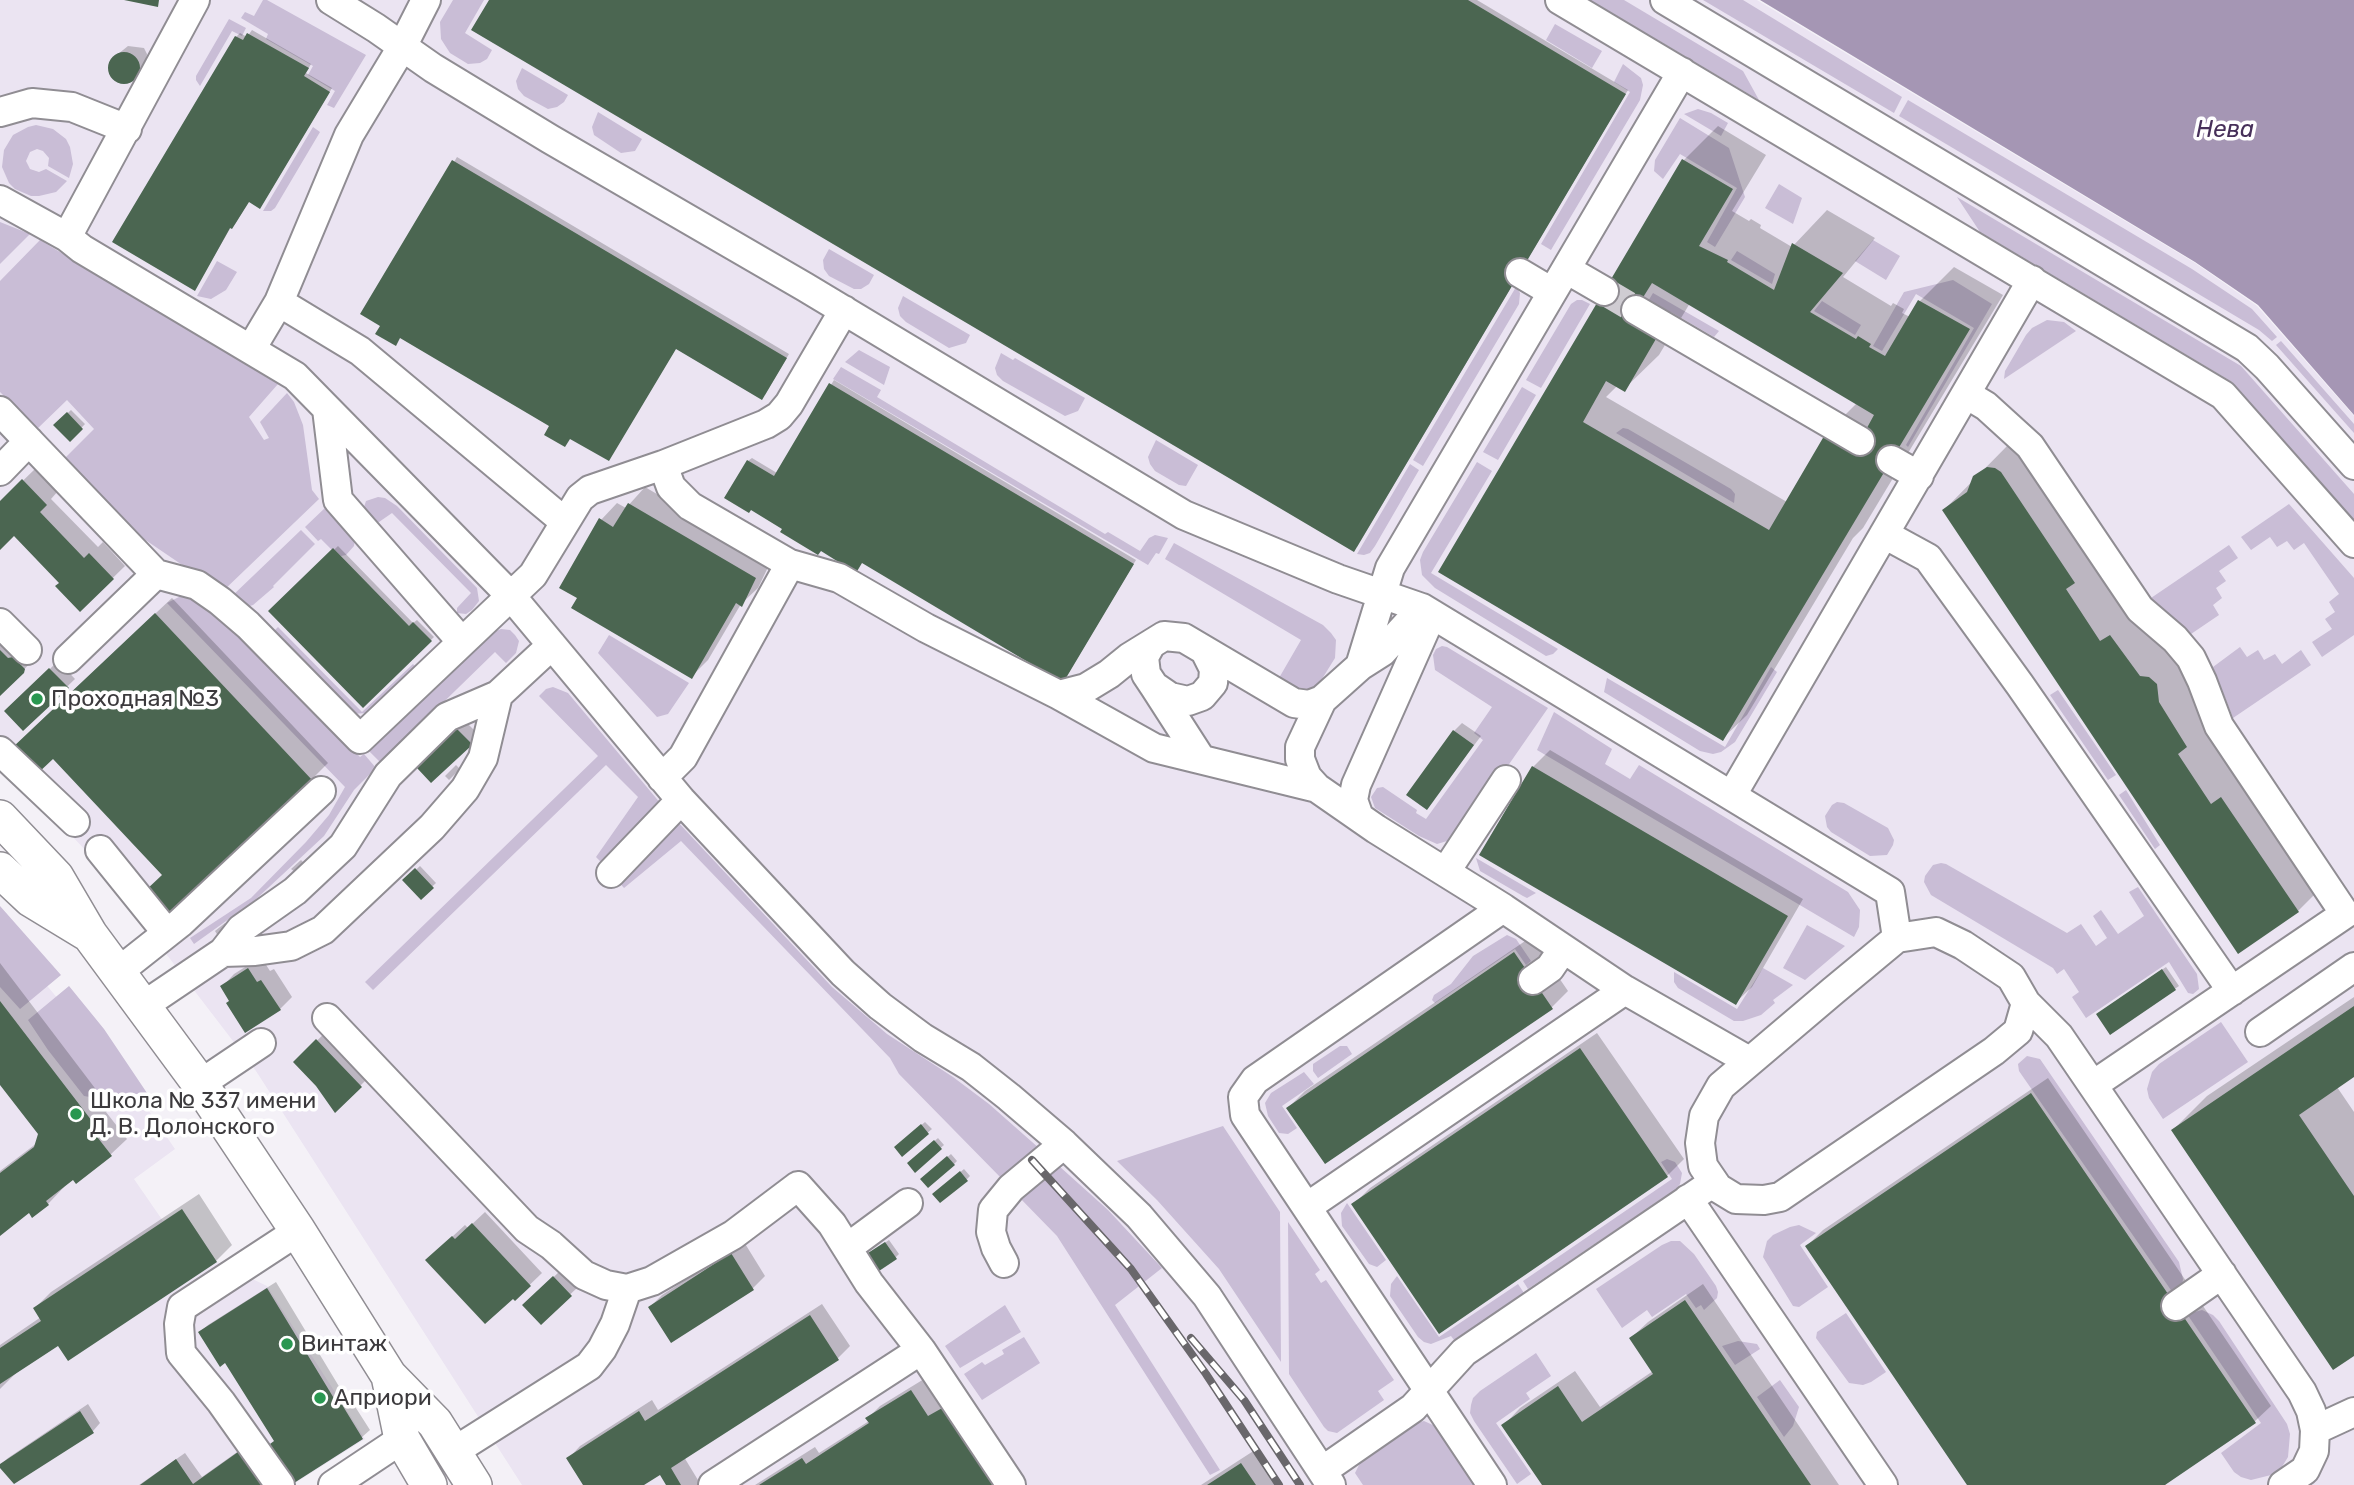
<!DOCTYPE html>
<html>
<head>
<meta charset="utf-8">
<style>
  body { margin:0 }
  canvas { display:block; background:#f4f1f7 }
</style>
</head>
<body>
<canvas width="2354" height="1485"></canvas>
<script>
const ctx = document.querySelector('canvas').getContext('2d');
ctx.lineJoin = 'round';
function fill(path, color) { ctx.fillStyle = color; ctx.fill(path, 'evenodd'); }
const toPath = rows => new Path2D(rows.map(r => 'M' + r).join(''));
function stroke(path, color, width, dash) { ctx.strokeStyle = color; ctx.lineWidth = width; ctx.lineCap = dash ? 'butt' : 'round'; ctx.setLineDash(dash || []); ctx.stroke(path); }
function drawText(font, color, halo, rows, align = 'center') {
  ctx.font = font + ' Rubik,sans-serif'; ctx.lineWidth = 7; ctx.setLineDash([]); ctx.textBaseline = 'middle'; ctx.strokeStyle = halo; ctx.fillStyle = color; for (const [text, x, y, turn = 0] of rows) {
    ctx.save(); ctx.translate(x, y); ctx.rotate((+turn || 0) * Math.PI / 180); ctx.textAlign = isNaN(turn) ? turn : align; if (halo) ctx.strokeText(text, 0, 0); ctx.fillText(text, 0, 0); ctx.restore();
  }
}
const built = toPath([
  [0,0,1757,0,2195,263,2257,306,2354,416,2354,1485,522,1485,256,1071,91,856,0,761],
  [0,930,59,1000,130,1100,140,1098,175,1149,134,1179,163,1221,182,1209,217,1262,267,1286,365,1439,292,1485,0,1485]
]);
const green = toPath([
  [263,0,267,0,366,55,334,108,327,105,335,91,308,75,313,66,266,39,268,34,241,18,245,12,254,16],
  [453,0,484,0,465,33,492,50,487,59,480,63,468,64,450,53,441,39,440,22],
  [1590,0,1624,0,1743,71,1759,100],
  [1703,0,1743,0,1902,97,1894,113],
  [229,19,246,28,242,36,232,31,200,86,196,80,196,76],
  [1555,24,1602,51,1592,68,1546,40],
  [1623,64,1641,78,1643,85,1640,100,1551,250,1541,244,1630,92,1614,82],
  [522,68,568,95,564,102,557,107,548,109,524,96,518,89,516,81],
  [1908,100,2192,269,2252,309,2277,337,2272,341,2259,330,1899,116],
  [1698,109,1711,113,1728,123,1721,136,1684,114],
  [598,112,642,139,635,151,621,153,594,135,592,127],
  [1680,118,1729,148,1745,197,1715,247,1707,242,1737,188,1680,154,1663,179,1654,171,1655,160],
  [36,125,53,129,66,139,70,147,73,164,69,178,48,166,49,158,43,151,37,149,30,152,26,161,30,169,39,172,46,169,67,181,56,192,39,196,31,196,15,189,9,183,2,167,4,150,13,135,28,127],
  [313,127,320,132,275,208,271,211,263,211],
  [1779,184,1802,198,1793,224,1765,208],
  [1957,197,2241,366,2354,494,2354,520,2232,382,1980,232],
  [0,222,30,234,0,264],
  [40,240,278,384,249,417,264,440,269,438,260,422,287,393,294,402,303,425,312,490,319,499,222,592,144,539,65,458,94,429,67,400,37,429,0,392,0,281],
  [1873,240,1900,256,1886,280,1855,261],
  [829,249,874,275,869,284,861,289,854,289,829,276,824,269,823,260],
  [1737,251,1775,274,1772,284,1731,260],
  [217,261,237,272,226,290,211,299,197,296],
  [1953,280,1992,304,1908,447,1906,445,1974,328,1916,294,1882,351,1873,346,1904,292],
  [1516,287,1520,293,1519,304,1423,466,1413,460],
  [1653,293,1719,331,1714,337,1671,312,1668,316,1647,303],
  [903,296,970,335,966,343,949,348,906,322,900,316,898,308],
  [1577,300,1582,300,1590,304,1541,388,1526,380,1571,304],
  [1822,301,1861,325,1855,335,1814,311],
  [2047,320,2064,322,2076,331,2004,379,2005,371,2026,335,2032,328],
  [2281,341,2354,424,2354,433,2276,345],
  [859,350,890,367,884,385,845,362],
  [1001,353,1013,360,1015,358,1085,398,1078,411,1065,416,1003,381,997,375,995,368],
  [841,367,881,390,877,397,1105,534,1108,532,1140,551,1149,538,1155,535,1168,538,1159,554,1156,553,1148,565,833,379],
  [1522,387,1536,395,1498,460,1483,452],
  [1623,428,1628,429,1731,489,1735,494,1734,503,1616,433],
  [1156,440,1198,465,1186,486,1179,485,1155,471,1150,464,1148,457],
  [1477,462,1492,471,1431,573,1558,649,1553,654,1546,656,1435,588,1422,575,1420,560,1423,552],
  [1410,464,1419,470,1375,546,1370,553,1364,555,1357,554],
  [378,497,385,498,397,506,477,588,479,601,472,610,466,614,457,613,457,608,471,593,392,513,379,522,375,522,363,510,366,501],
  [2289,504,2354,578,2354,635,2322,657,2312,642,2332,629,2325,619,2335,612,2329,602,2339,594,2304,543,2294,550,2287,541,2277,547,2270,537,2251,550,2241,537],
  [326,507,355,538,354,546,346,555,341,556,334,549,332,550,321,539,318,541,305,527],
  [301,530,315,544,273,586,274,587,253,605,247,607,230,598],
  [1174,543,1323,625,1331,633,1336,640,1335,658,1317,687,1305,691,1298,689,1279,678,1301,640,1165,559],
  [2229,545,2238,558,2219,571,2226,581,2216,588,2222,598,2213,605,2219,615,2191,634,2151,598],
  [187,593,211,603,360,757,364,754,376,768,354,790,324,836,254,901,194,944,190,938,251,898,306,842,329,815,345,787,167,603],
  [278,627,362,712,413,664,415,666,367,713,351,714,271,634],
  [501,629,510,630,515,635,519,641,516,653,506,663,495,652,381,763,368,750,486,635],
  [609,635,689,683,668,714,657,717,598,653],
  [1442,646,1447,647,1548,708,1462,832,1454,839,1437,844,1419,836,1375,808,1371,797,1377,788,1383,787,1417,810,1416,813,1426,819,1483,740,1474,733,1492,707,1435,670,1433,655,1436,649],
  [2240,647,2247,657,2258,650,2264,660,2275,654,2282,664,2301,650,2311,665,2233,718,2213,667],
  [1771,667,1777,672,1735,742,1721,752,1713,754,1700,751,1604,692,1607,678,1725,747],
  [553,687,568,693,661,804,603,864,596,857,638,797,606,765,373,990,365,982,598,756,539,696,546,689],
  [2058,690,2116,775,2108,780,2050,695],
  [1554,712,1612,749,1605,764,1630,779,1639,765,1848,892,1860,910,1859,927,1854,937,1537,750],
  [2126,790,2160,845,2155,849,2119,795],
  [1837,802,1844,803,1888,828,1894,840,1893,845,1887,855,1870,856,1831,832,1827,827,1825,816,1832,805],
  [676,820,832,987,887,1034,953,1077,989,1104,1040,1149,1004,1181,899,1074,890,1058,681,841,624,888,617,880],
  [1476,858,1536,893,1527,898,1523,896,1480,871],
  [1941,863,1946,864,2067,933,2081,924,2096,946,2107,938,2093,916,2101,910,2118,934,2144,916,2129,892,2138,887,2197,974,2199,989,2193,994,2188,993,2169,962,2086,1018,2072,997,2079,992,2064,969,2057,974,2053,968,1931,895,1924,882,1925,876,1933,865],
  [0,906,61,975,20,1009,0,987],
  [1807,925,1845,946,1805,980,1783,968],
  [1507,935,1516,939,1531,961,1526,965,1515,949,1435,1003,1432,1000,1434,995,1451,984,1473,956],
  [1763,968,1793,985,1773,1000,1775,1003,1761,1015,1743,1021,1734,1021,1678,988,1674,982,1674,972,1737,1009],
  [69,986,104,1029,147,1093,96,1098,84,1096,48,1050,28,1020],
  [2221,1022,2248,1062,2163,1119,2149,1098,2147,1089,2152,1072,2159,1064],
  [1340,1046,1347,1046,1352,1054,1318,1078,1313,1071,1313,1064],
  [2027,1056,2040,1059,2179,1262,2183,1279,2182,1286,2173,1293,2019,1071,2018,1064],
  [1304,1072,1314,1084,1282,1106,1297,1128,1288,1134,1279,1133,1268,1116,1265,1103,1271,1093],
  [1223,1126,1280,1212,1281,1362,1219,1269,1157,1200,1117,1161],
  [1667,1159,1675,1162,1682,1173,1680,1184,1675,1190,1528,1289,1523,1281,1672,1179,1661,1162],
  [1055,1165,1059,1166,1108,1210,1162,1268,1115,1305,1220,1470,1210,1475,1057,1236,1018,1196],
  [1347,1203,1386,1260,1377,1267,1369,1264,1342,1226,1341,1213],
  [1288,1222,1320,1270,1315,1274,1321,1283,1326,1280,1394,1380,1378,1391,1384,1400,1337,1433,1328,1431,1324,1427,1289,1374],
  [1799,1225,1816,1233,1800,1245,1828,1287,1799,1307,1793,1306,1763,1257,1767,1241,1773,1235,1790,1227],
  [1671,1241,1680,1241,1694,1254,1716,1286,1718,1292,1717,1298,1704,1310,1701,1305,1696,1308,1686,1294,1652,1317,1647,1310,1622,1328,1596,1289,1662,1245],
  [1397,1276,1439,1337,1518,1284,1524,1293,1454,1340,1451,1336,1431,1344,1424,1342,1418,1337,1390,1296,1391,1284],
  [1005,1305,1021,1332,960,1368,945,1346],
  [2202,1310,2213,1315,2219,1321,2287,1424,2290,1434,2288,1457,2280,1470,2271,1475,2251,1480,2241,1477,2234,1472,2221,1453,2261,1423,2187,1314],
  [1846,1313,1886,1372,1871,1382,1863,1385,1849,1383,1816,1338,1817,1332],
  [1024,1337,1040,1363,982,1400,964,1374,982,1362,985,1365,1004,1354,1002,1350],
  [1738,1341,1757,1344,1760,1349,1735,1365,1722,1346],
  [1536,1353,1551,1376,1526,1393,1530,1399,1496,1423,1531,1474,1517,1484,1474,1421,1470,1413,1471,1405,1473,1398,1480,1391],
  [1780,1380,1799,1407,1793,1426,1784,1437,1757,1397],
  [1424,1421,1435,1426,1439,1432,1475,1485,1363,1485,1355,1473,1361,1461,1417,1423]
]);
const water = toPath([
  [1760,0,2354,0,2354,415,2258,305,2195,262]
]);
const shadow = toPath([
  [491,0,1477,0,1628,90,1357,547],
  [252,30,311,64,306,73,332,88,263,203,249,201,235,224,231,227,195,289,114,241,236,37,240,33,247,37],
  [128,46,144,48,147,54,145,69,131,82,115,79,110,74,113,58],
  [1718,126,1766,155,1732,211,1749,221,1751,219,1761,225,1760,228,1792,247,1827,210,1875,238,1843,277,1891,306,1893,303,1904,309,1902,313,1910,317,1920,301,1954,267,2003,295,1863,528,1853,538,1747,715,1722,739,1441,571,1684,160],
  [1690,303,1857,403,1828,432,1787,502,1606,397,1617,386,1624,389,1659,355],
  [457,157,789,354,765,395,676,348,609,459,401,336,395,344,382,325,363,314],
  [834,380,1136,560,1066,677,863,561,785,528,748,461,752,458,777,473],
  [71,410,85,424,70,440,55,425],
  [2010,443,2108,547,2193,667,2332,877,2298,911,1944,510],
  [36,468,58,491,51,499,98,547,103,542,125,566,80,610,61,582,14,534,0,548,0,503],
  [645,487,771,561,758,588,741,604,708,660,691,677,579,597,601,520,617,503,626,508],
  [338,546,413,623,417,620,434,637,363,706,271,611],
  [172,598,328,763,311,780,30,731],
  [0,617,41,652,0,694],
  [58,661,75,679,23,729,7,711],
  [465,721,479,735,470,745,426,756],
  [1462,723,1481,736,1427,808,1454,731],
  [1550,750,1803,899,1752,987,1735,1003,1533,767],
  [456,765,460,769,449,780,445,776],
  [301,860,304,863,295,872,291,869],
  [420,866,436,883,421,897,405,880],
  [225,923,228,928,218,936,215,931],
  [1531,937,1568,991,1552,1007,1288,1108,1305,1091],
  [261,957,270,971,274,969,292,997,280,1009,231,1000,222,987,234,974],
  [0,963,110,1108,106,1112,127,1139,110,1155,63,1185,64,1187,48,1204,29,1211,0,1233,0,1171,37,1143,39,1134,0,1082],
  [2166,967,2179,986,2111,1033,2102,1011],
  [2354,997,2354,1075,2337,1087,2354,1112,2354,1353,2173,1130,2207,1096],
  [330,1028,373,1073,335,1111,317,1085,295,1062],
  [1597,1033,1684,1159,1667,1176,1353,1205,1370,1188],
  [2048,1078,2271,1406,2254,1422,2162,1485,1969,1485,1807,1246,1823,1230],
  [925,1122,932,1129,902,1154,899,1144],
  [938,1138,944,1145,915,1170,913,1160],
  [951,1154,957,1161,954,1164,925,1176],
  [964,1169,970,1176,967,1179,935,1194],
  [199,1194,232,1245,216,1261,58,1343,17,1372,0,1389,0,1345,41,1317,35,1308,51,1292],
  [485,1212,542,1273,515,1299,440,1248,465,1225,468,1228],
  [889,1240,899,1254,895,1258,874,1250],
  [744,1242,765,1276,753,1288,671,1341,650,1307,662,1295],
  [562,1269,578,1287,541,1322,525,1305],
  [276,1282,346,1398,349,1397,370,1430,362,1437,295,1480,276,1440,226,1361,200,1332,208,1325],
  [1703,1284,1839,1485,1544,1485,1504,1425,1520,1408,1575,1371,1600,1407,1653,1371,1631,1338,1648,1322],
  [822,1304,850,1346,838,1358,684,1457,701,1485,668,1485,660,1473,641,1485,585,1485,568,1459,580,1446,652,1400,658,1410],
  [924,1379,1016,1485,755,1485,815,1447,819,1453,869,1421,868,1418,880,1406],
  [88,1404,100,1423,93,1431,0,1465,8,1458],
  [247,1445,275,1485,139,1485,185,1453,202,1477],
  [1258,1448,1283,1485,1201,1485]
]);
const building = toPath([
  [124,0,159,0,158,7],
  [489,0,1468,0,1626,94,1354,552,471,30],
  [247,33,309,68,304,76,330,92,260,209,249,202,232,229,230,228,195,291,112,242,235,36,243,40],
  '108 68a16 16 0 1 1 32 0a16 16 0 1 1-32 0Z',
  [1682,159,1733,189,1699,246,1728,260,1727,262,1774,290,1792,243,1843,273,1810,312,1856,339,1858,336,1871,344,1869,347,1885,356,1918,300,1970,329,1723,741,1438,572],
  [1652,283,1874,415,1856,448,1827,431,1769,530,1583,422,1606,381,1625,392,1660,332,1632,315],
  [452,160,787,358,762,400,676,349,609,461,570,439,565,447,544,435,549,426,400,338,396,346,375,334,380,326,360,314],
  [829,383,1134,564,1063,683,862,563,856,573,821,551,818,555,780,532,782,529,751,510,749,513,724,498,747,460,774,476],
  [67,412,83,429,70,442,53,425],
  [1987,467,1995,468,2001,472,2075,583,2066,589,2100,641,2110,635,2140,676,2149,677,2157,684,2159,702,2187,747,2178,754,2211,804,2221,797,2299,912,2238,954,1942,510,1967,492,1973,476],
  [22,479,47,505,40,512,84,558,89,553,114,579,80,612,55,586,59,583,14,536,0,550,0,501],
  [628,503,756,578,742,607,736,603,692,679,571,608,577,598,559,588,599,518,613,527],
  [333,548,409,626,413,622,432,641,363,708,268,611],
  [155,613,313,781,169,916,145,891,162,875,53,759,37,774,12,748],
  [0,650,8,658,13,657,25,669,24,673,0,696],
  [49,668,69,688,23,731,4,711],
  [456,728,471,743,471,746,431,783,417,768,416,764],
  [1453,730,1474,745,1427,810,1406,795],
  [1532,766,1788,916,1736,1005,1479,855],
  [415,868,434,888,421,900,402,880],
  [1514,952,1553,1009,1325,1164,1286,1108],
  [248,968,257,982,261,980,281,1010,245,1033,226,1003,229,1001,220,986],
  [2162,969,2176,990,2110,1035,2096,1014],
  [0,1001,95,1125,91,1129,112,1156,76,1184,73,1180,46,1201,49,1205,32,1218,29,1213,0,1236,0,1173,34,1147,38,1134,0,1085],
  [2354,1006,2354,1077,2299,1115,2354,1196,2354,1356,2333,1370,2171,1130],
  [316,1039,362,1087,335,1113,316,1086,293,1062],
  [1580,1048,1668,1177,1439,1334,1351,1204],
  [2031,1093,2256,1423,2165,1485,1967,1485,1805,1246],
  [921,1124,929,1134,902,1157,894,1147],
  [934,1140,942,1149,915,1173,907,1163],
  [947,1156,955,1165,928,1188,920,1179],
  [960,1171,968,1181,940,1203,932,1194],
  [182,1209,217,1262,68,1361,58,1346,0,1384,0,1348,41,1321,33,1308],
  [472,1223,531,1286,515,1301,513,1299,485,1324,425,1260,452,1236,455,1239],
  [885,1242,897,1259,879,1271,868,1253],
  [731,1253,754,1290,671,1343,648,1307],
  [553,1276,572,1296,541,1325,522,1305],
  [267,1288,338,1405,341,1403,363,1439,294,1483,270,1444,274,1441,225,1363,220,1367,198,1332],
  [1685,1300,1811,1485,1542,1485,1501,1425,1558,1386,1582,1422,1653,1374,1629,1338],
  [810,1315,839,1360,671,1468,681,1485,666,1485,660,1475,644,1485,583,1485,566,1458,639,1411,645,1421],
  [911,1390,928,1416,944,1407,996,1485,759,1485,802,1458,806,1464,869,1423,865,1418],
  [80,1411,94,1433,14,1484,0,1468,0,1464],
  [238,1452,262,1485,140,1485,176,1459,193,1484],
  [1241,1463,1256,1485,1207,1485]
]);
const minorTunnel = toPath([
  [1604,291,1636,310]
]);
const minor = toPath([
  [331,0,376,28,433,68,550,139,805,287,1184,515,1338,579,1422,608,1890,892,1897,938],
  [1560,0,2223,395,2354,543],
  [1665,0,2247,348,2267,367,2354,465],
  [0,112,32,103,72,107,127,129],
  [0,200,67,237,82,249,295,376,511,596,681,800,843,973,880,1006,923,1038,971,1067,1009,1097,1064,1144,1139,1216,1207,1296,1331,1485],
  [67,237,195,0],
  [1566,269,1604,291],
  [1520,273,1552,292],
  [279,302,360,351,565,522],
  [1636,310,1860,441],
  [251,349,279,302,349,135,402,47,426,0],
  [1966,394,1986,406,2030,446,2140,609,2175,639,2191,658,2202,681,2219,726,2345,914,2093,1085],
  [327,409,338,500,462,642],
  [0,411,156,574,197,585,220,601,248,625,360,739,533,575,580,498,590,490,663,465,766,424,779,416,789,404,844,310],
  [1891,460,1919,476],
  [663,465,671,487,690,506,790,564,839,578,926,628,1059,695,1154,748,1317,788],
  [0,471,29,441],
  [1884,534,1928,558,2020,685,2232,991],
  [0,623,27,650],
  [1150,646,1144,657,1146,674,1154,686,1170,697,1188,701,1202,696,1213,683,1214,669,1205,651],
  [68,659,156,574],
  [1360,666,1390,568,1682,72],
  [1154,686,1201,759],
  [1059,695,1086,688,1109,674,1130,657,1164,636,1184,638,1294,703,1309,705,1322,700,1360,666,1382,652,1422,608],
  [1322,700,1300,747,1300,759,1307,777,1317,788,1376,829,1503,908],
  [0,751,75,822],
  [662,778,683,757,790,564],
  [1732,795,2032,280],
  [1359,817,1353,800,1356,785,1432,614],
  [100,850,167,933],
  [1446,871,1506,780],
  [611,873,681,800],
  [223,952,255,951,291,946,323,930,432,827,465,789,483,758,498,695],
  [118,972,180,923,321,791],
  [1533,980,1550,968,1563,949],
  [2026,1003,2018,1031,1994,1051,1780,1197,1764,1200,1736,1199,1718,1188,1703,1166,1700,1143,1704,1116,1721,1086,1833,991,1897,938,1936,932,1963,945,2011,977,2026,1003,2059,1036,2302,1392,2311,1411,2315,1430,2314,1451,2305,1470,2283,1485],
  [143,1006,223,952,241,929,295,891,343,846,388,775,447,717,498,695,552,645],
  [327,1018,527,1229,551,1245,584,1275,606,1285,627,1289,652,1281,733,1235,798,1186,832,1224,869,1283,921,1350,1011,1485],
  [2260,1032,2354,967],
  [200,1084,261,1043],
  [1688,1199,1883,1485],
  [1307,1207,1625,990],
  [847,1248,908,1203],
  [1004,1263,996,1248,991,1232,993,1210,1011,1188,1064,1144],
  [2176,1306,2222,1274],
  [2315,1430,2354,1412],
  [453,1452,589,1366,602,1349,615,1324,627,1289],
  [1322,1471,1413,1408,1464,1352,1714,1182],
  [280,1485,221,1402,181,1353,179,1324,182,1307,298,1231],
  [333,1485,402,1439],
  [713,1485,921,1350],
  [1492,1485,1245,1115,1243,1097,1255,1080,1503,908,1625,990,1749,1061]
]);
const major = toPath([
  [0,818,56,877,90,935,200,1084,298,1231,389,1376,435,1423,474,1485],
  [0,870,31,899,87,933],
  [389,1376,402,1439,429,1485]
]);
const rail = toPath([
  [1032,1160,1131,1269,1206,1374,1279,1485],
  [1191,1338,1244,1400,1300,1485]
]);
const markers = [
  [37,699,7,"#299750"],
  [76,1114,7,"#299750"],
  [287,1344,7,"#299750"],
  [320,1398,7,"#299750"]
];
const poiNames = [
  ["Проходная №3",51,699],
  ["Школа № 337 имени",90,1101],
  ["Д. В. Долонского",90,1127],
  ["Винтаж",301,1344],
  ["Априори",334,1398]
];
const waterNames = [
  ["Нева",2225,130]
];
fill(built, '#ebe4f2');
fill(green, '#c9bdd6');
fill(water, '#a596b4');
fill(shadow, '#0003');
fill(building, '#4b6651');
stroke(minorTunnel, '#cfccd2', 28, [28, 14]);
stroke(minor, '#908d93', 32);
stroke(major, '#908d93', 38);
stroke(minor, '#fff', 28);
stroke(major, '#fff', 35);
stroke(rail, '#69676b', 8);
stroke(rail, '#fff', 5, [16]);
for (const [x, y, r, color] of markers) { const dot = new Path2D(); dot.arc(x, y, r, 0, 2 * Math.PI); ctx.fillStyle = color; ctx.fill(dot); stroke(dot, '#fff', 2.5); }
drawText('23px', '#3c3a3d', '#fff', poiNames, 'left');
drawText('italic 24px', '#47305a', '#fff', waterNames);
</script>
</body>
</html>
